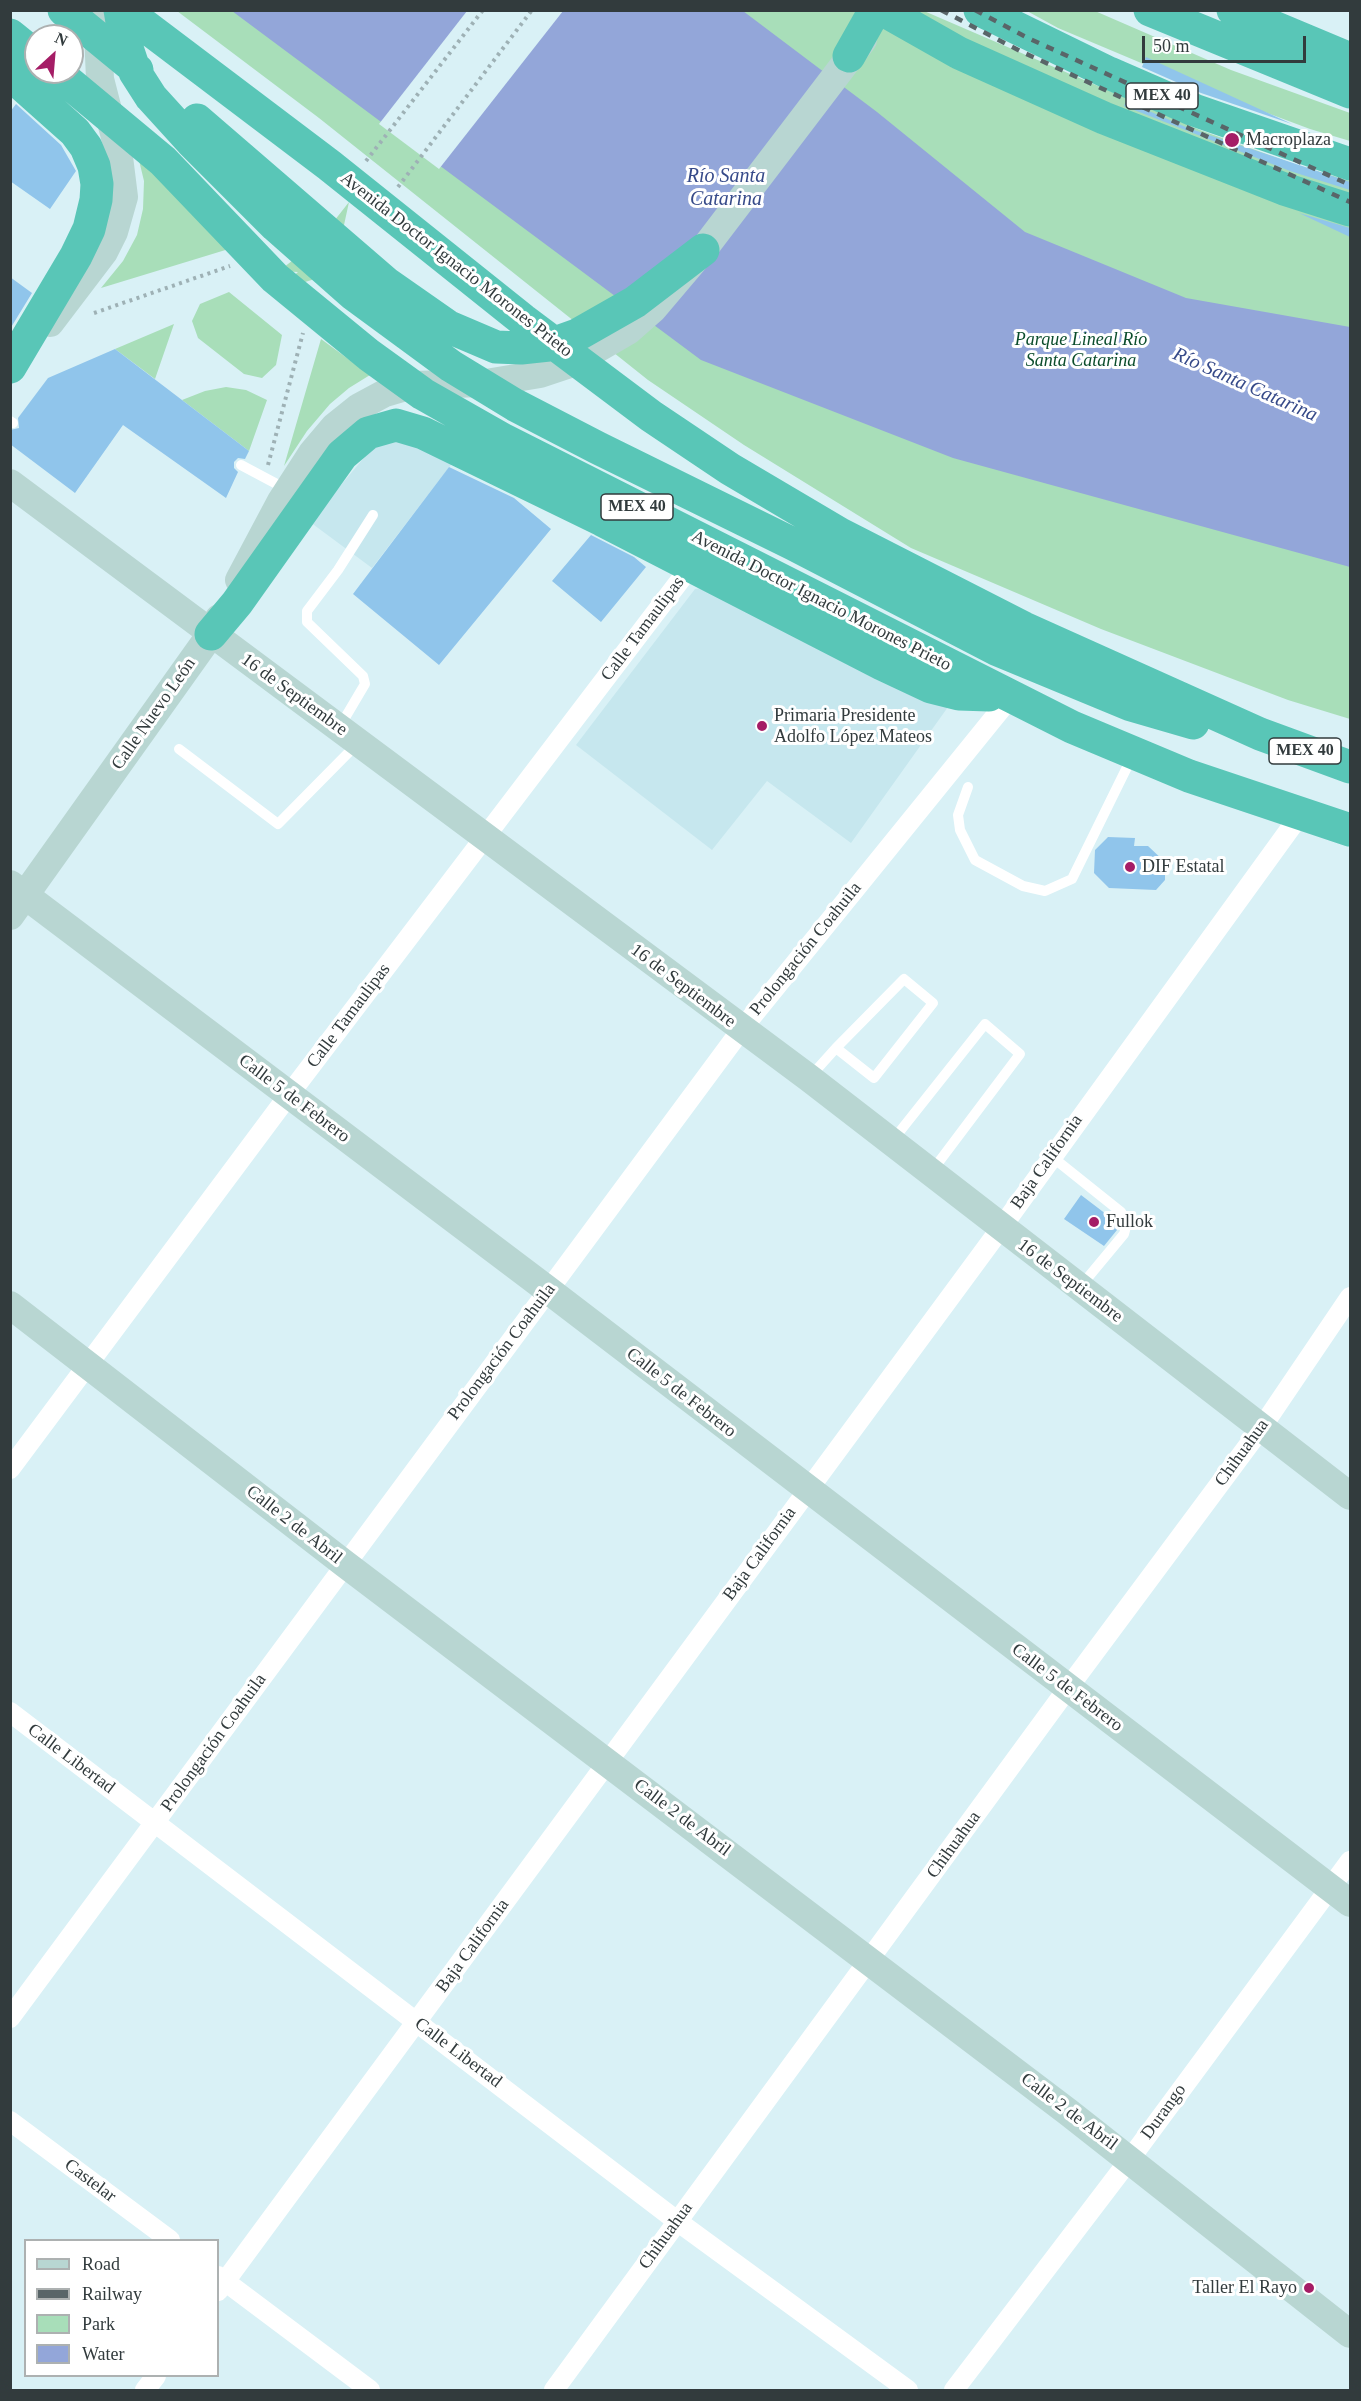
<!DOCTYPE html>
<html>
<head>
<meta charset="utf-8">
<style>
  body { margin:0 }
  #map { position:relative; width:1361px; height:2401px; overflow:hidden; background:#d9f1f6; font-family:"Times New Roman",serif }
  canvas { display:block }
  .frame { position:absolute; inset:0; border:12px solid #323b3d; pointer-events:none }
  .legend { position:absolute; left:24px; top:2239px; width:195px; height:138px; box-sizing:border-box; background:#fff; border:2px solid #adb1b1; margin:0; padding:8px 10px; list-style:none; font-size:18px; color:#323b3d }
  .legend li { display:flex; align-items:center; gap:12px; height:30px }
  .legend b { width:30px; border:2px solid #adb1b1 }
  .north { position:absolute; left:24px; top:24px; width:60px; height:60px; box-sizing:border-box; background:#fff; border:2px solid #adb1b1; border-radius:50%; rotate:26deg; font-size:16px; font-weight:700; line-height:24px; text-align:center; color:#323b3d }
  .north::after { content:''; display:block; margin:auto; width:21px; height:27px; background:#a51d66; clip-path:polygon(50% 0,100% 100%,50% 72%,0 100%) }
  .scale { position:absolute; left:1142px; top:36px; width:164px; height:27px; box-sizing:border-box; border:3px solid #323b3d; border-top:0; padding-left:8px; font-size:18px; line-height:21px; white-space:nowrap; color:#323b3d; -webkit-text-stroke:4px #fff; paint-order:stroke }
</style>
</head>
<body>
<div id="map">
<canvas width="1361" height="2401"></canvas>
<div class="frame"></div>
<ul class="legend">
<li><b style="height:8px;background:#b8d6d2"></b>Road</li>
<li><b style="height:8px;background:#596568"></b>Railway</li>
<li><b style="height:16px;background:#a8deb9"></b>Park</li>
<li><b style="height:16px;background:#93a6d9"></b>Water</li>
</ul>
<div class="north">N</div>
<div class="scale">50 m</div>
</div>
<script>
const ctx = document.querySelector('canvas').getContext('2d');
ctx.lineJoin = 'round';
function fill(path, color) { ctx.fillStyle = color; ctx.fill(path, 'evenodd'); }
const toPath = rows => new Path2D(rows.map(r => 'M' + r).join(''));
function stroke(path, color, width, dash) { ctx.strokeStyle = color; ctx.lineWidth = width; ctx.lineCap = dash ? 'butt' : 'round'; ctx.setLineDash(dash || []); ctx.stroke(path); }
function drawText(font, color, halo, rows, align = 'center') {
  ctx.font = font + ' "Times New Roman",serif'; ctx.lineWidth = 6; ctx.setLineDash([]); ctx.textBaseline = 'middle'; ctx.strokeStyle = halo; ctx.fillStyle = color; for (const [text, x, y, turn = 0] of rows) {
    ctx.save(); ctx.translate(x, y); ctx.rotate((+turn || 0) * Math.PI / 180); ctx.textAlign = isNaN(turn) ? turn : align; if (halo) ctx.strokeText(text, 0, 0); ctx.fillText(text, 0, 0); ctx.restore();
  }
}
const built = toPath([
  [383,435,460,453,372,568,310,522],
  [709,587,948,707,851,843,767,781,712,850,576,745,695,589]
]);
const green = toPath([
  [177,11,924,11,1200,130,1297,165,1350,181,1350,719,1288,700,1101,629,911,548,744,445,648,380,319,118],
  [1027,11,1095,11,1231,70,1350,113,1350,141,1310,129,1203,89,1058,28],
  [137,152,232,248,101,288,123,261,137,235,143,209,144,181],
  [349,202,339,248,318,278,276,291,298,272,279,271,320,239],
  [229,292,282,335,276,365,262,378,244,374,198,338,192,321,200,304],
  [174,324,155,379,115,349],
  [321,339,370,375,349,388,330,404,307,431,284,466],
  [226,387,246,390,267,400,249,451,182,400,205,391]
]);
const water = toPath([
  [232,11,743,11,877,112,1025,232,1186,298,1350,327,1350,567,953,458,701,360]
]);
const pier = toPath([
  [467,11,563,11,439,169,379,124]
]);
const building = toPath([
  [1146,57,1292,124,1201,93,1142,67],
  [1126,101,1188,128,1350,182,1350,190,1290,171,1124,106],
  [16,104,61,145,76,171,50,209,10,181,10,112],
  [1299,213,1350,228,1350,237],
  [10,277,32,293,10,329],
  [115,349,249,451,245,459,238,458,234,462,234,468,238,472,226,498,123,425,75,493,10,444,10,430,19,428,18,418,48,378],
  [449,467,514,498,551,529,439,665,353,594],
  [591,535,634,557,646,567,601,622,552,581],
  [1108,837,1135,838,1134,846,1148,846,1165,862,1165,880,1156,890,1109,888,1094,873,1095,850],
  [1081,1195,1119,1224,1117,1230,1104,1246,1064,1219]
]);
const path = toPath([
  [366,161,483,10],
  [398,187,532,10],
  [94,313,230,266],
  [268,465,303,333]
]);
const lane = toPath([
  [10,421,13,423],
  [241,465,288,490],
  [339,728,365,684,363,676,307,622,307,611,338,570,373,515],
  [179,749,278,824,357,744],
  [968,787,958,815,960,830,975,860,1023,886,1045,891,1072,879,1133,755],
  [809,1078,836,1048,904,979,933,1003,874,1078,836,1048],
  [893,1140,985,1024,1020,1054,932,1171],
  [1051,1156,1121,1212,1127,1223,1124,1234,1080,1287]
]);
const street = toPath([
  [10,1469,288,1096,691,566],
  [10,1712,677,2221,908,2390],
  [10,2018,741,1030,1010,698],
  [10,2121,170,2240],
  [218,2276,370,2390],
  [218,2291,1001,1228,1300,815],
  [145,2390,156,2376],
  [554,2390,1068,1688,1262,1427,1350,1297],
  [954,2390,1130,2159,1350,1861]
]);
const secondary = toPath([
  [50,323,104,252,114,232,124,197,118,149,100,79,97,10],
  [10,483,809,1078,1350,1496],
  [239,580,281,501,312,453,334,427,359,407,385,393,412,385,486,383,540,374,573,363,628,331,653,309,703,250,863,40],
  [10,884,548,1290,1350,1903],
  [10,916,211,634,219,618],
  [10,1305,345,1564,1068,2112,1350,2334]
]);
const highway = toPath([
  [64,10,137,70],
  [120,10,126,45,135,72,151,97,191,141,276,226,353,294,451,366,515,405,598,448,793,544,998,650,1131,705,1193,723],
  [124,10,329,165,523,320,651,416,730,469,840,534,1024,628,1260,734,1350,767],
  [883,10,959,53,1104,118,1284,189,1350,210],
  [980,10,1109,73,1194,110,1350,164],
  [1150,10,1350,92],
  [1233,10,1350,59],
  [10,35,36,56],
  [849,56,875,10],
  [56,72,163,161,275,278,369,355,423,394,504,440,1072,727,1189,776,1350,830],
  [10,74,75,132,86,147,94,166,97,184,96,200,89,229,76,256,10,367],
  [197,120,386,283,449,327,496,347,521,348,549,345,577,335,635,302,703,250],
  [211,634,237,603,342,455,368,433,396,425,423,433,602,520,882,664,931,687,959,694,989,695]
]);
const rail = toPath([
  [941,10,1020,51,1350,202],
  [975,10,1028,38,1350,185]
]);
const markers = [
  [1232,140,8,"#a51d66"],
  [762,726,6,"#a51d66"],
  [1130,867,6,"#a51d66"],
  [1094,1222,6,"#a51d66"],
  [1309,2288,6,"#a51d66"]
];
const shields = [
  [1162,96,72],
  [637,507,72],
  [1305,751,72]
];
const shieldNames = [
  ["MEX 40",1162,96],
  ["MEX 40",637,507],
  ["MEX 40",1305,751]
];
const poiNames = [
  ["Macroplaza",1246,140],
  ["Primaria Presidente",774,716],
  ["Adolfo López Mateos",774,737],
  ["DIF Estatal",1142,867],
  ["Fullok",1106,1222],
  ["Taller El Rayo",1297,2288,"right"]
];
const streetNames = [
  ["Avenida Doctor Ignacio Morones Prieto",456,265,38],
  ["Avenida Doctor Ignacio Morones Prieto",821,601,27],
  ["Calle Tamaulipas",643,629,-53],
  ["16 de Septiembre",294,695,36],
  ["Calle Nuevo León",154,714,-55],
  ["Prolongación Coahuila",806,949,-51],
  ["16 de Septiembre",683,986,37],
  ["Calle Tamaulipas",349,1016,-53],
  ["Calle 5 de Febrero",294,1099,37],
  ["Baja California",1047,1162,-55],
  ["16 de Septiembre",1070,1281,37],
  ["Prolongación Coahuila",502,1352,-53],
  ["Calle 5 de Febrero",681,1393,38],
  ["Chihuahua",1242,1453,-54],
  ["Calle 2 de Abril",294,1525,38],
  ["Baja California",760,1554,-54],
  ["Calle 5 de Febrero",1067,1688,37],
  ["Prolongación Coahuila",214,1743,-54],
  ["Calle Libertad",71,1759,37],
  ["Calle 2 de Abril",682,1818,37],
  ["Chihuahua",954,1845,-54],
  ["Baja California",473,1946,-54],
  ["Calle Libertad",458,2053,37],
  ["Calle 2 de Abril",1069,2112,37],
  ["Durango",1164,2112,-54],
  ["Castelar",90,2181,37],
  ["Chihuahua",666,2236,-54]
];
const parkNames = [
  ["Parque Lineal Río",1081,340],
  ["Santa Catarina",1081,361]
];
const waterNames = [
  ["Río Santa",726,177],
  ["Catarina",726,200],
  ["Río Santa Catarina",1245,385,24]
];
fill(built, '#c6e7ee');
fill(green, '#a8deb9');
fill(water, '#93a6d9');
fill(pier, '#d9f1f6');
fill(building, '#90c5eb');
stroke(path, '#9eb1b5', 4, [3, 4.5]);
stroke(lane, '#fff', 10);
stroke(street, '#fff', 20);
stroke(secondary, '#b8d6d2', 28);
stroke(highway, '#59c6b7', 33);
stroke(rail, '#596568', 4.5, [8, 8]);
for (const [x, y, r, color] of markers) { const dot = new Path2D(); dot.arc(x, y, r, 0, 2 * Math.PI); ctx.fillStyle = color; ctx.fill(dot); stroke(dot, '#fff', 2); }
for (const [x, y, w] of shields) { const box = new Path2D(); box.roundRect(x - w / 2, y - 13, w, 26, 4.5); ctx.fillStyle = '#fff'; ctx.fill(box); stroke(box, '#323b3d', 1.5); }
drawText('bold 16px', '#323b3d', null, shieldNames);
drawText('18px', '#323b3d', '#fff', poiNames, 'left');
drawText('18px', '#323b3d', '#fff', streetNames);
drawText('italic 18px', '#0b4d2c', '#fff', parkNames);
drawText('italic 20px', '#364a89', '#fff', waterNames);
</script>
</body>
</html>
